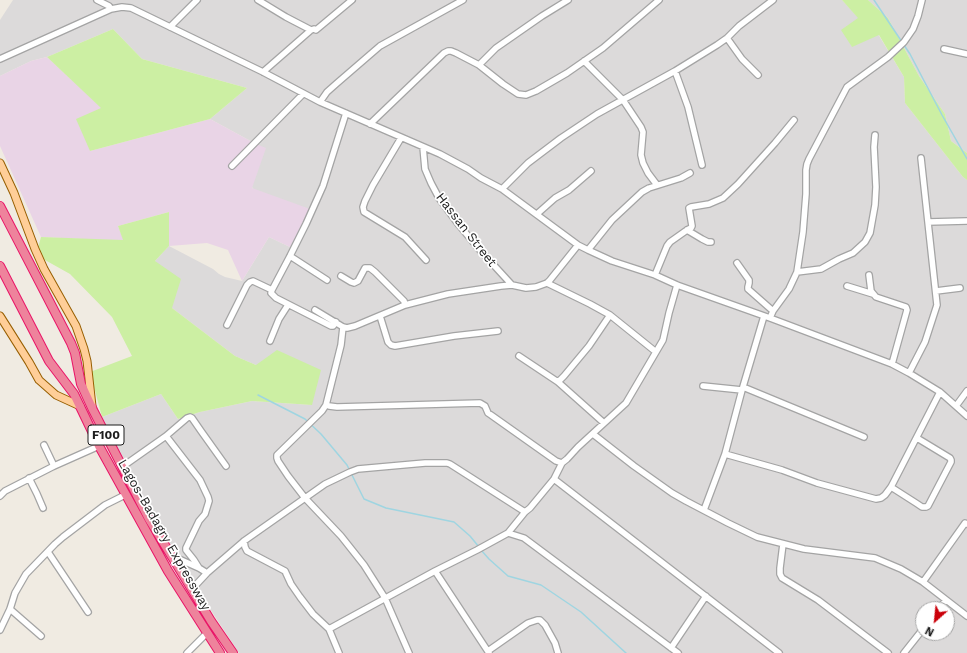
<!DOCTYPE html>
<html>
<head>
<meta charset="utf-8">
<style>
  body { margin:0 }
  #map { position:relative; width:967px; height:653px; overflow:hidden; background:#f0ebe2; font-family:"Work Sans",sans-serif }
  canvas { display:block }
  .north { position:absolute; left:915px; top:601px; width:40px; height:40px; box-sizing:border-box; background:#fff; border:1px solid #a5a5a5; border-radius:50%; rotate:207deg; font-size:11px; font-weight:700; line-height:16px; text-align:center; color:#1d1d1d }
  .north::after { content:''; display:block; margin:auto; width:14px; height:18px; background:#cb000a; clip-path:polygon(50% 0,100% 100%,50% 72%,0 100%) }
</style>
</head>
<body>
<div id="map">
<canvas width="967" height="653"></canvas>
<div class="north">N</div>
</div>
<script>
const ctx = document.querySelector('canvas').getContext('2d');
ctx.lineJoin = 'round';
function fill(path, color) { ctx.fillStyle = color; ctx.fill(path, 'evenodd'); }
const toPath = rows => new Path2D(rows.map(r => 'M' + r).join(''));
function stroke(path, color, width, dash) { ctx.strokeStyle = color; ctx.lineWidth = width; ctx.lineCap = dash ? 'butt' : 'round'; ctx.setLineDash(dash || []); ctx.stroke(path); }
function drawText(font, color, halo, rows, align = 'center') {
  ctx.font = font + ' "Work Sans",sans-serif'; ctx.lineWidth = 3.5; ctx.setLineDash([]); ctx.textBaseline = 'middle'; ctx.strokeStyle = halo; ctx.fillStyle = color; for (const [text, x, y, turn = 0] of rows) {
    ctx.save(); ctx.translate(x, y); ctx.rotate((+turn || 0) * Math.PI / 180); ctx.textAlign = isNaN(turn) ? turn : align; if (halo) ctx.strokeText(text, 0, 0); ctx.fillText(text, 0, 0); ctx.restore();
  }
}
const residential = toPath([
  [13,0,842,0,859,18,851,46,878,34,904,77,905,103,963,177,967,180,967,653,239,653,118,469,102,417,161,394,178,419,200,412,252,401,312,405,256,365,235,356,172,308,155,261,169,246,213,269,219,274,225,277,242,281,269,237,290,247,252,187,256,144,210,119,247,88,142,59,113,29,47,57,31,61,0,76,0,20],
  [923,609,947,609,947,633,923,633],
  [868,0,967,0,967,153,951,141,945,114,919,76,888,18]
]);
const industrial = toPath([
  [47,57,102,108,90,151,210,119,256,144,266,148,252,188,310,209,290,247,269,237,242,281,228,250,207,243,169,246,169,212,118,226,124,241,41,237,0,146,0,76,31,61]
]);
const grass = toPath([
  [842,0,868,0,888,18,919,76,945,114,951,141,967,153,967,180,963,177,905,103,904,77,879,35,852,47,841,30,858,18],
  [113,29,142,59,247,88,210,119,90,151,76,119,101,108,47,57],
  [169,212,169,246,155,261,181,279,172,308,235,356,256,365,277,350,321,370,312,405,252,401,200,412,178,419,161,394,102,417,90,372,132,356,112,317,70,274,36,255,41,237,123,240,118,226]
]);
const stream = toPath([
  [874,0,902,42],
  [904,45,910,54,942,115,967,159],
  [258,395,305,419,321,434,347,465,349,469],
  [351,473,364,499,386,508,454,522,470,536,479,547],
  [481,550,489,559,508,576,541,585,581,612,626,653]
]);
const minor = toPath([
  [97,0,109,6,111,9],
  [258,0,286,17,311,30],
  [170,27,197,0],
  [727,38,742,59,758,75],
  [944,49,967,54],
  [0,59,111,9,122,7,131,8,263,72,320,102,440,154,468,169,481,178,502,189,578,245,588,250,612,261,655,275,677,285,770,318,892,364,909,373,940,392,967,416],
  [584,61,623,100,641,127,643,132,641,155,643,163,648,173,657,185],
  [479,65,496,48,542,16,568,0],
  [675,71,688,107,702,165],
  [263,72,311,30,314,29,316,30,352,0],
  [320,102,327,92,336,84,380,46,463,0],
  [370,124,444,53,448,51,451,51,456,53,479,65,503,84,518,94,526,95,536,91,567,73,603,48,659,0],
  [401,138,373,185,365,201,363,207,364,212,405,237,426,260],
  [423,147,425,169,431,183,439,198,459,225,479,249,512,285],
  [232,166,303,94],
  [502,189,528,163,561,138,597,114,675,71,717,45,727,38,739,26,773,0],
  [537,214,555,198,569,190,591,171],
  [928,222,967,221],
  [687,230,702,239,708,242,711,242],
  [588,250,612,220,642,192,649,188,681,178,690,173],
  [290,256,327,280],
  [737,263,749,280,749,283,748,287,748,289,773,311],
  [797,272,821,269,839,259,853,253,865,242,870,233,875,205,876,187,874,147,875,135],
  [655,275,667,246,670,242,687,230,691,228,692,226,689,208,691,207,709,204,723,198,738,184,775,143,794,120],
  [869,275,871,291,876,297,906,307,907,310,892,364],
  [341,276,351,282,354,283,358,281,365,268,370,268,375,272,404,301,405,305],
  [547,283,590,304,610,315,656,352],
  [847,286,873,294],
  [272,290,290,256,306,224,323,186,346,113],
  [936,291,960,288],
  [315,310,343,327,347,328,355,326,405,305,448,294,501,286,512,285,526,288,536,287,547,283,550,280,578,245],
  [380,316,388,342,391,345,395,346,454,336,498,331],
  [770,318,773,311,789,289,797,272,803,232,806,194,806,170,807,164,809,159,847,87,888,57,904,42,913,29,918,16,922,0],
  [227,325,247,285,250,282,253,281,272,290,271,293,276,298,331,326,333,326,336,322],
  [343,327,341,345,326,405,322,411,277,455,277,458,278,461,288,476,305,498,341,536,364,565,385,598,409,653],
  [270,341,279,319,288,305],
  [519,356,558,382,604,423],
  [909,373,925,342,937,305,921,158],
  [558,382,564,376,589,346,610,315],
  [703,386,742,390],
  [743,387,864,437],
  [326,405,329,406,337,407,480,403,485,406,488,413,491,415,556,461,562,463],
  [956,406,967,391],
  [593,434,634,466,672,493,686,501,728,523,757,537,804,549,875,558,901,569,923,582,967,616],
  [166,436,200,480,208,497,209,501,205,514,199,521,186,548,186,550,194,560,199,568],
  [725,454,782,470,817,483,876,499,881,498,885,495,891,487,940,392],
  [54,466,99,446],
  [122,467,166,436,187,418,190,417,192,418,201,431,226,466],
  [29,478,37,494,43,508],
  [554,479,779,653],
  [891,487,916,503,922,507,926,507,928,506,951,462,951,460,950,458,917,438],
  [0,496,5,491,54,466,44,445],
  [704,510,725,454,742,390,764,316],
  [508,533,524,538,678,653],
  [244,541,245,547,247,551,285,571,291,584,300,597,313,614,329,629,339,653],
  [783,544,780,568,780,574,782,578,818,600,888,653],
  [48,552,88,612],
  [172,556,199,568,207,573],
  [435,571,489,653],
  [923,582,965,523,967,524],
  [192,589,207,573,244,541,325,484,350,472,358,469,425,463,447,463,450,464,525,512],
  [10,609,41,636],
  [939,609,946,600],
  [329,629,435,571,477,550,508,533,525,512,530,508,554,479,562,463,567,459,578,447,626,403,663,340,669,313,677,285],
  [0,630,10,609,15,593,26,574,55,544,63,537,105,505,125,495],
  [671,648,706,596],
  [488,651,528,623,537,620,540,620,545,625,555,643,558,653],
  [187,653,207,633],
  [904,653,923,629]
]);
const major = toPath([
  [0,163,14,193,35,249,44,269,76,326,84,349,87,361,92,406],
  [0,316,29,362,39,380,56,395,80,406]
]);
const highway = toPath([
  [0,206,71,343,75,353,81,384,93,410,149,519,211,621,233,653],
  [0,266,49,361,74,394,99,446,168,571,220,653]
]);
const shields = [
  [106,435,36]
];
const shieldNames = [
  ["F100",106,435]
];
const streetNames = [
  ["Hassan Street",466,230,52],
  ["Lagos-Badagry Expressway",164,535,60]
];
fill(residential, '#dcdada');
fill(industrial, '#e9d4e6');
fill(grass, '#ccefa3');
stroke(stream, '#9fd5e1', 1.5);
stroke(minor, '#a4a4a4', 8);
stroke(major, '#975e00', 9);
stroke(highway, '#e91467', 10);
stroke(minor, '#fff', 5.5);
stroke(major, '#ffce98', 7);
stroke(highway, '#ee839c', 8);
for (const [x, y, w] of shields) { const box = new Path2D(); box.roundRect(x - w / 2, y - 10, w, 20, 3); ctx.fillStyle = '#fff'; ctx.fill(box); stroke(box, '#1d1d1d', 1); }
drawText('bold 12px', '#1d1d1d', null, shieldNames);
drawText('13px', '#1d1d1d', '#fff', streetNames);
</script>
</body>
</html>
